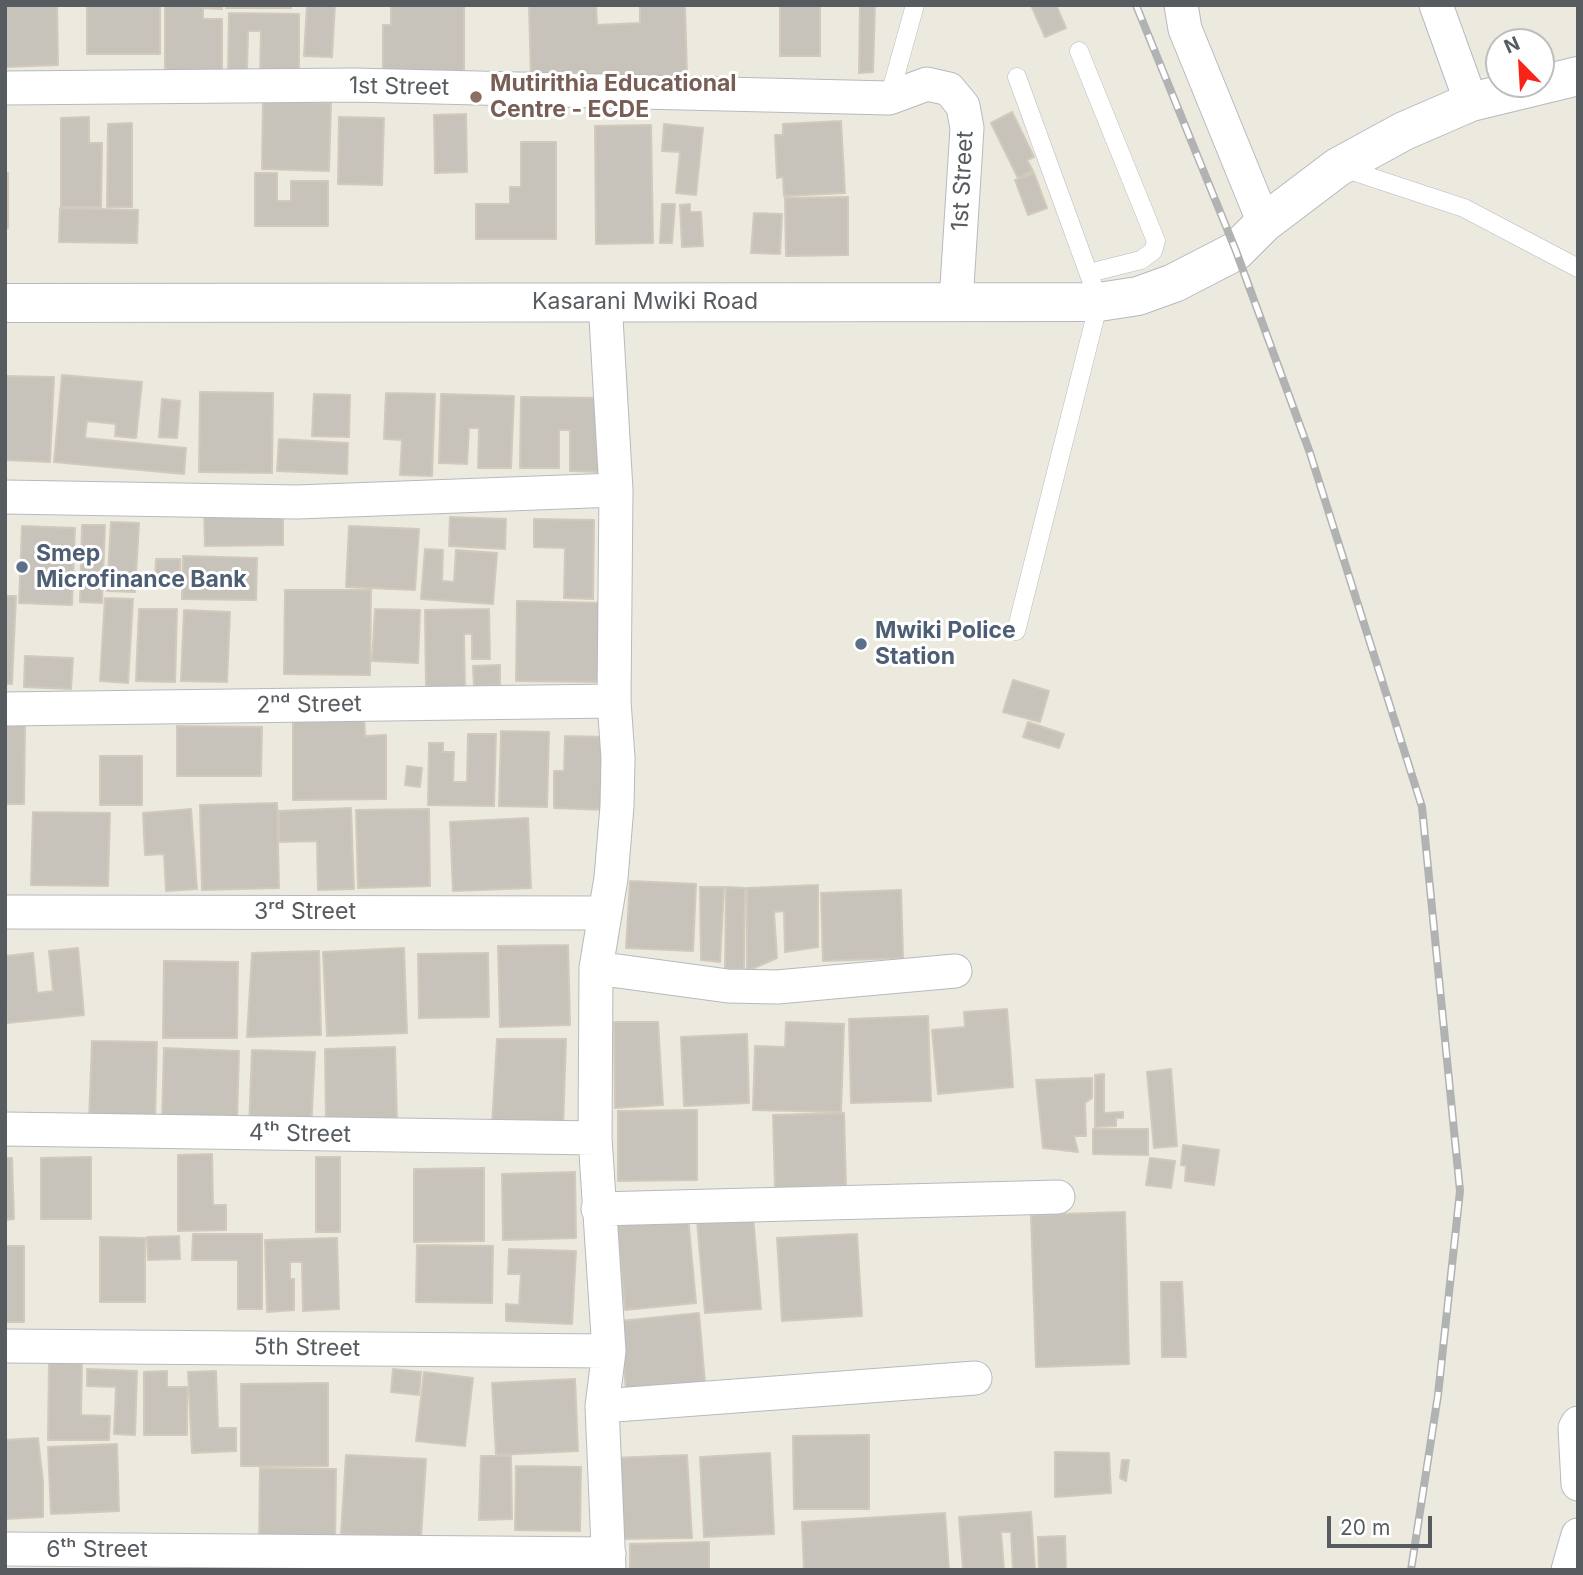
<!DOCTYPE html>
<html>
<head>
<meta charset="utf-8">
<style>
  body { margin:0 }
  #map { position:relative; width:1583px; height:1575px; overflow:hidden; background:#ece9de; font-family:Inter,sans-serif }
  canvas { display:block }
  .frame { position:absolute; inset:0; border:7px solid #575c61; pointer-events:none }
  .north { position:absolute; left:1485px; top:28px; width:70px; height:70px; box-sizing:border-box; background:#fff; border:2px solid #bcbec0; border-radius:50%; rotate:336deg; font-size:19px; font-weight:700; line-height:28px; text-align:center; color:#575c61 }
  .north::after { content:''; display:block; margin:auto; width:24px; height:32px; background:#f82418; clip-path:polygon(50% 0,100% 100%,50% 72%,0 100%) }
  .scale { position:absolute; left:1327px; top:1516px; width:105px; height:32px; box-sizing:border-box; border:4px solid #575c61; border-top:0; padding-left:9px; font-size:21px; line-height:24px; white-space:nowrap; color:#575c61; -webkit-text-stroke:5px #fff; paint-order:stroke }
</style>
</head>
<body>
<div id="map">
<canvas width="1583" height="1575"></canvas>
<div class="frame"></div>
<div class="north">N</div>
<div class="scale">20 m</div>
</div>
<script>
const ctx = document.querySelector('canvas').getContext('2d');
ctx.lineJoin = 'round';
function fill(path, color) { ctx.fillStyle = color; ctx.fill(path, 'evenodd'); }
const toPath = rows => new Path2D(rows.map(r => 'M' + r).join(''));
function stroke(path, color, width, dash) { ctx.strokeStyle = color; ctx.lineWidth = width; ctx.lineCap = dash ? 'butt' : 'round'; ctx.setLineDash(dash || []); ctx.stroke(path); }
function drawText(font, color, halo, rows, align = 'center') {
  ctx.font = font + ' Inter,sans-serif'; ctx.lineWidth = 6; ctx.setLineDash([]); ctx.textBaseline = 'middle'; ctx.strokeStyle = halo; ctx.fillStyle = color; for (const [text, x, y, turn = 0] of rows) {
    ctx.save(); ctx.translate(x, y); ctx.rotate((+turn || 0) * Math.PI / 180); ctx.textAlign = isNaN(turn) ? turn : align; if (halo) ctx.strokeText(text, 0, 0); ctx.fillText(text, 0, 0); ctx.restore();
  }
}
const building = toPath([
  [5,5,57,5,58,65,5,67,5,5],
  [87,5,160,5,160,54,87,54,87,5],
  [165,5,222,5,222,9,203,8,203,19,222,19,222,71,165,71,165,5],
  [227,5,291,5,291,8,226,8,227,5],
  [307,5,335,5,332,57,304,56,307,5],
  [391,5,464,5,464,73,383,74,383,25,391,25,391,5],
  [529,5,596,5,597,25,640,23,640,5,685,5,687,75,531,80,529,5],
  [780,5,820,5,820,56,780,56,780,5],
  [860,5,875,5,873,72,859,73,860,5],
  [1031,5,1056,5,1066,28,1045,37,1031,5],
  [229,13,299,14,299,73,260,73,261,31,248,31,247,71,228,71,229,13],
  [263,101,331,103,329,171,262,169,263,101],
  [1012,112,1034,157,1027,160,1033,171,1018,178,991,123,1012,112],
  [466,114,467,172,435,173,434,115,466,114],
  [89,117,89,143,102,143,101,207,61,207,61,118,89,117],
  [339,117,384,118,382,185,338,184,339,117],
  [841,121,845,193,784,196,783,177,777,178,775,135,783,135,783,124,841,121],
  [132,123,132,207,107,207,108,124,132,123],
  [664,124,703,128,696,195,676,193,680,152,662,151,664,124],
  [651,125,653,243,596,244,595,126,651,125],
  [521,142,556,142,556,239,476,239,476,204,510,204,510,187,521,187,521,142],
  [5,173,8,173,8,228,5,228,5,173],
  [255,173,277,173,277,201,291,201,291,181,328,181,328,226,255,226,255,173],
  [1034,173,1047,208,1028,215,1015,180,1034,173],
  [848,197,848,255,786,256,785,198,848,197],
  [662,204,675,204,672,243,660,243,662,204],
  [690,204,690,212,701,212,703,246,682,247,680,205,690,204],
  [60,208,138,210,137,243,59,242,60,208],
  [754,213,782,214,780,254,751,253,754,213],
  [62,375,142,382,136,438,115,436,116,424,87,421,85,438,186,448,184,474,54,462,62,375],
  [5,376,54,377,50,462,5,460,5,376],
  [200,392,273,393,272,473,199,472,200,392],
  [386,393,435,394,432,476,400,475,402,440,384,439,386,393],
  [314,394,350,395,349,437,312,436,314,394],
  [441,394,514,396,511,468,478,468,479,428,469,428,467,464,439,463,441,394],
  [521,397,602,398,601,472,570,471,570,430,559,430,559,468,520,468,521,397],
  [162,399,180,401,177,438,159,437,162,399],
  [279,439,348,443,347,474,277,471,279,439],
  [283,509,283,545,205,546,204,510,283,509],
  [450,517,506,519,505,549,449,546,450,517],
  [534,519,594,520,593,599,564,598,565,548,534,547,534,519],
  [111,522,139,523,135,592,107,591,111,522],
  [82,525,105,525,102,603,80,602,82,525],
  [22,526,75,528,72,605,19,603,22,526],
  [349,526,419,529,415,590,346,587,349,526],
  [425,549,443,550,442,581,454,582,456,550,497,553,493,604,421,599,425,549],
  [183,556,257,558,256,600,182,599,183,556],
  [156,559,180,559,180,585,155,584,156,559],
  [285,590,371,590,370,675,284,674,285,590],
  [5,596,16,596,12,684,5,684,5,596],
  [105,598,133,599,128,683,100,681,105,598],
  [517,601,602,603,601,682,516,681,517,601],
  [139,609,177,609,175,682,136,681,139,609],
  [375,609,420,610,418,663,372,661,375,609],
  [489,609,490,659,472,659,472,634,464,634,465,688,426,688,425,610,489,609],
  [184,610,230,612,227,682,181,681,184,610],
  [25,656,73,658,71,689,24,687,25,656],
  [500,665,500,685,474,686,473,666,500,665],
  [1013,680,1049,691,1040,722,1003,712,1013,680],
  [364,714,365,736,386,735,386,799,293,800,293,716,364,714],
  [1028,722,1064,734,1059,748,1023,737,1028,722],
  [5,725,25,725,24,804,5,804,5,725],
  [177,726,262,727,261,776,177,776,177,726],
  [501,731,549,732,547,807,499,806,501,731],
  [468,734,496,734,494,806,428,805,429,743,443,743,443,752,454,752,453,782,467,782,468,734],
  [565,736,608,737,607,810,554,808,554,771,564,771,565,736],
  [100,756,142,756,142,805,100,805,100,756],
  [407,766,422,768,420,787,405,785,407,766],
  [277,803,279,888,202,890,200,805,277,803],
  [351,808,354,889,318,890,317,841,279,842,279,811,351,808],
  [191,809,197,889,166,891,164,854,145,855,143,813,191,809],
  [429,809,430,886,358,888,356,810,429,809],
  [33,812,110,813,108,886,31,885,33,812],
  [528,818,531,888,453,891,450,822,528,818],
  [630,881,696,884,693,951,626,948,630,881],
  [818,885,818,947,785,952,784,911,774,912,777,958,747,971,747,888,818,885],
  [700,887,724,887,720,962,701,960,700,887],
  [726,887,745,888,744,969,725,969,726,887],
  [901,890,903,958,823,961,821,893,901,890],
  [568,945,570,1025,500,1027,498,946,568,945],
  [78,948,84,1015,7,1023,5,956,33,953,37,993,53,991,49,951,78,948],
  [404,948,407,1033,327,1036,323,952,404,948],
  [319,951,321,1035,247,1037,252,953,319,951],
  [488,953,489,1017,419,1018,418,954,488,953],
  [164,961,238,962,237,1038,163,1038,164,961],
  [1007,1009,1013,1087,938,1094,932,1030,965,1027,964,1012,1007,1009],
  [928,1016,931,1101,851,1103,849,1019,928,1016],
  [614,1022,658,1022,663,1105,615,1108,614,1022],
  [786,1022,844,1024,841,1112,753,1110,755,1046,785,1047,786,1022],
  [747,1034,749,1103,684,1106,681,1037,747,1034],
  [497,1039,566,1039,563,1128,492,1126,497,1039],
  [92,1041,157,1042,155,1122,89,1121,92,1041],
  [395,1047,397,1120,326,1122,325,1049,395,1047],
  [164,1048,239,1051,237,1123,162,1121,164,1048],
  [252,1050,315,1052,311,1130,249,1128,252,1050],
  [1171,1069,1177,1146,1154,1148,1147,1072,1171,1069],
  [1104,1074,1104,1113,1123,1112,1123,1118,1116,1118,1116,1126,1095,1127,1095,1075,1104,1074],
  [1092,1078,1092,1098,1085,1103,1086,1136,1074,1136,1078,1152,1043,1148,1036,1080,1092,1078],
  [697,1110,697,1180,618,1181,618,1111,697,1110],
  [844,1113,846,1185,775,1188,773,1115,844,1113],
  [1093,1129,1148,1129,1148,1155,1093,1154,1093,1129],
  [1183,1145,1219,1150,1214,1185,1185,1181,1186,1166,1181,1165,1183,1145],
  [212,1154,213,1205,226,1205,226,1230,178,1231,178,1155,212,1154],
  [91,1157,91,1219,41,1219,41,1158,91,1157],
  [316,1157,340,1157,340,1232,316,1232,316,1157],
  [5,1158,12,1158,14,1219,5,1220,5,1158],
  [1150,1158,1175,1161,1171,1188,1146,1185,1150,1158],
  [484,1168,484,1241,414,1242,414,1169,484,1168],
  [575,1172,576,1238,503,1240,502,1174,575,1172],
  [1125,1212,1129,1364,1036,1367,1031,1215,1125,1212],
  [688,1216,696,1303,625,1310,617,1224,688,1216],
  [753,1216,761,1309,705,1313,697,1221,753,1216],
  [193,1234,262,1234,262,1309,238,1309,238,1260,192,1260,193,1234],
  [857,1234,862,1316,782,1321,777,1238,857,1234],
  [179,1236,180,1259,148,1260,147,1237,179,1236],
  [100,1237,145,1238,145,1302,100,1302,100,1237],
  [337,1238,339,1309,303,1311,302,1262,290,1262,290,1279,294,1279,294,1310,267,1312,265,1240,337,1238],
  [417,1245,493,1246,492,1303,416,1302,417,1245],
  [5,1246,24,1246,24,1322,5,1322,5,1246],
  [509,1249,576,1251,572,1324,506,1321,506,1304,519,1305,521,1274,508,1274,509,1249],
  [1161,1282,1182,1282,1186,1357,1162,1357,1161,1282],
  [699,1313,705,1383,626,1391,620,1321,699,1313],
  [49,1361,82,1361,81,1415,110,1416,109,1440,48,1440,49,1361],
  [87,1369,137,1371,135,1435,114,1434,116,1387,87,1386,87,1369],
  [393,1369,421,1372,419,1395,391,1392,393,1369],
  [167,1371,167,1387,187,1387,187,1435,144,1435,144,1372,167,1371],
  [216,1371,218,1428,236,1428,236,1451,192,1453,188,1372,216,1371],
  [424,1372,473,1378,465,1446,416,1441,424,1372],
  [575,1379,578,1451,496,1455,492,1383,575,1379],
  [328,1383,328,1466,241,1466,241,1384,328,1383],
  [869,1435,869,1509,794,1509,793,1436,869,1435],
  [38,1438,43,1482,43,1517,5,1519,5,1440,38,1438],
  [117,1444,119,1511,51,1514,48,1447,117,1444],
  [1055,1452,1109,1453,1111,1493,1055,1497,1055,1452],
  [770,1453,774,1534,704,1537,700,1457,770,1453],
  [346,1455,426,1459,421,1538,341,1534,346,1455],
  [687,1455,692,1538,618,1539,612,1458,687,1455],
  [481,1456,511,1456,512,1519,479,1520,481,1456],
  [1122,1460,1129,1460,1126,1481,1120,1478,1122,1460],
  [516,1466,581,1467,580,1531,515,1530,516,1466],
  [260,1468,336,1469,335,1546,259,1545,260,1468],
  [1031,1512,1035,1570,1013,1570,1011,1532,1001,1532,1004,1570,963,1570,959,1517,1031,1512],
  [945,1513,949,1570,804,1570,802,1522,945,1513],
  [1065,1536,1066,1570,1039,1570,1038,1537,1065,1536],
  [709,1542,709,1570,630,1570,630,1544,709,1542]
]);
const lane = toPath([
  [1079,51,1156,241,1153,251,1141,260,1089,273],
  [889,98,915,5],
  [1343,168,1464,208,1578,268],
  [1016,631,1099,302,1017,77]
]);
const street = toPath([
  [1181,5,1185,29,1264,223],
  [1436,5,1471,102],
  [5,88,354,85,889,98,927,84,949,89,963,106,967,128,956,302],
  [605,301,616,490,614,701,618,758,617,806,611,878,596,968,595,1138,609,1351,602,1406,609,1570],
  [5,497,297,502,616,490],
  [5,709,614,701],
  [5,912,605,913],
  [596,968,728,986,777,987,955,971],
  [5,1129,595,1138],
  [598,1209,1058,1197],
  [5,1346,609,1351],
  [602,1406,975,1378],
  [1578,1423,1575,1428,1578,1484],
  [5,1549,609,1554],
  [1568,1570,1578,1535]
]);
const secondary = toPath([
  [5,303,1099,302,1138,296,1174,283,1236,251,1264,223,1338,167,1404,131,1471,102,1578,76]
]);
const rail = toPath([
  [1136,5,1236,251,1310,453,1422,807,1460,1191,1438,1395,1411,1570]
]);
const markers = [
  [476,97,7,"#8d6e63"],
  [22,567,7,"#5c6f8a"],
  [861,644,7,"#5c6f8a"]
];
const educationNames = [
  ["Mutirithia Educational",490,84],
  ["Centre - ECDE",490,110]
];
const streetNames = [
  ["1st Street",399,87,1],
  ["1st Street",963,181,-87],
  ["Kasarani Mwiki Road",645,302],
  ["2ⁿᵈ Street",309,705,-1],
  ["3ʳᵈ Street",305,912],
  ["4ᵗʰ Street",300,1134,1],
  ["5th Street",307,1348,1],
  ["6ᵗʰ Street",97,1550]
];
const serviceNames = [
  ["Smep",36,554],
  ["Microfinance Bank",36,580],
  ["Mwiki Police",875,631],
  ["Station",875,657]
];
fill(building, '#c7c3bb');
stroke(building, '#d1cabc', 2);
stroke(lane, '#b6babf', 19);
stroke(street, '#b6babf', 35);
stroke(secondary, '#b4b9bf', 40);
stroke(lane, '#fff', 18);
stroke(street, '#fff', 33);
stroke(secondary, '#fff', 38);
stroke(rail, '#b1b2b2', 8);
stroke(rail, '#fff', 5, [16]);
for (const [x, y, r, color] of markers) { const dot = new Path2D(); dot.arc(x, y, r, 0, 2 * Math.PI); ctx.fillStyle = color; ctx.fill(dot); stroke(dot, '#fff', 2.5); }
drawText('bold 23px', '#785e54', '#fff', educationNames, 'left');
drawText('23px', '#575c61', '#fff', streetNames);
drawText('bold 23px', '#4e5e75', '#fff', serviceNames, 'left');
</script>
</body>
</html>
